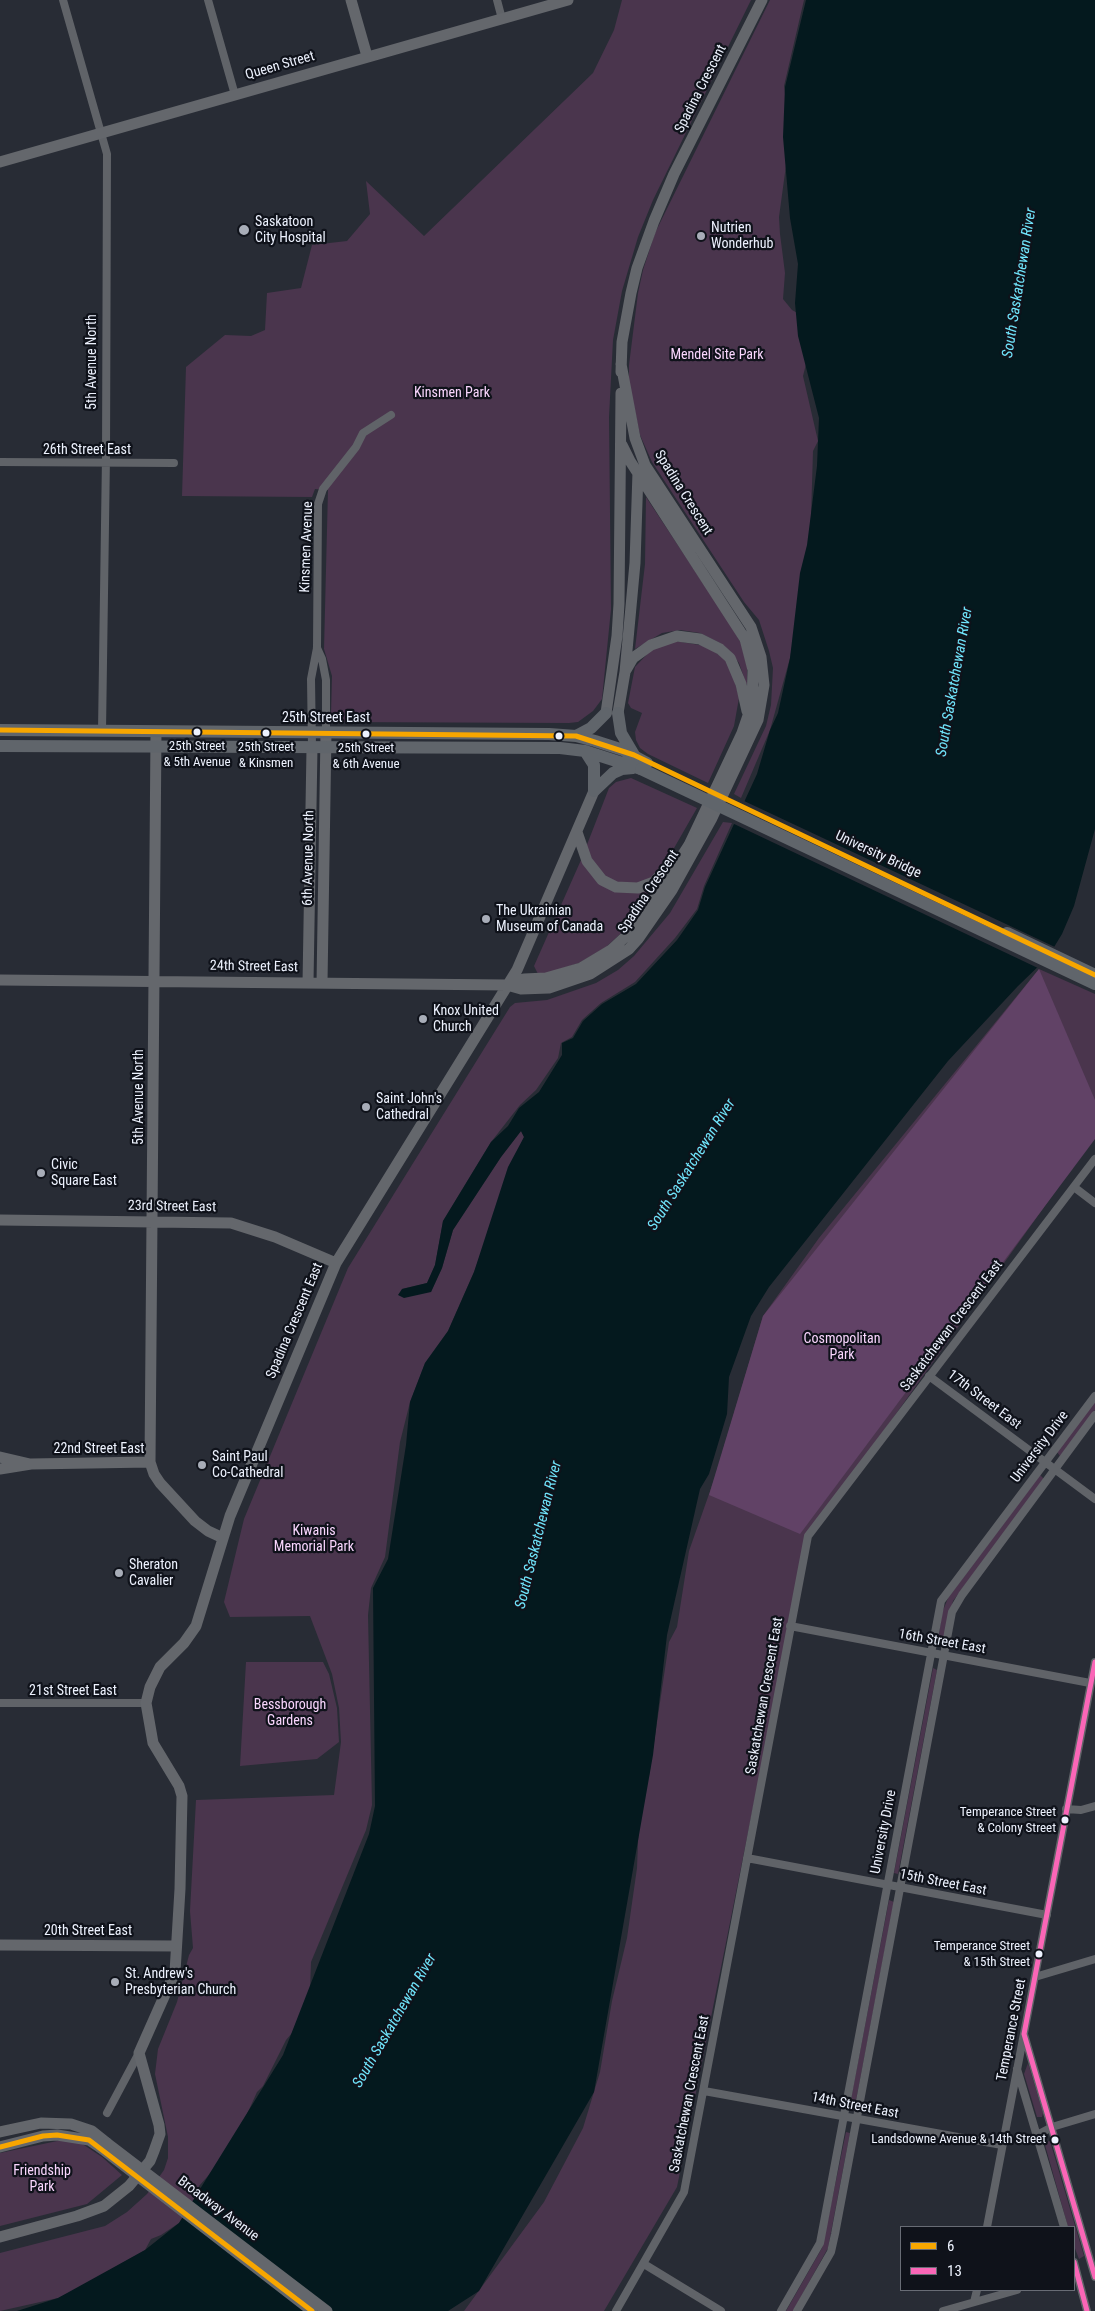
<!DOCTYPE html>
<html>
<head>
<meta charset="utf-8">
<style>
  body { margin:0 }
  #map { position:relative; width:1095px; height:2311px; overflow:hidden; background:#282c35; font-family:"Roboto Condensed",sans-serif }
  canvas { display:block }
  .legend { position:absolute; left:900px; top:2226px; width:175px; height:65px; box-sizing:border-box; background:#0f121a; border:1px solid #686c75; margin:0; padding:6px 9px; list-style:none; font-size:15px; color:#edf2fe }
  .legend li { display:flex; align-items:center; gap:10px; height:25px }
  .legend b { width:25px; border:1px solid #686c75 }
</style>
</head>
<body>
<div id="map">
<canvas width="1095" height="2311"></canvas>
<ul class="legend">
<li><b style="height:6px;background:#f7a600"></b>6</li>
<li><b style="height:6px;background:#fa66b7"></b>13</li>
</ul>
</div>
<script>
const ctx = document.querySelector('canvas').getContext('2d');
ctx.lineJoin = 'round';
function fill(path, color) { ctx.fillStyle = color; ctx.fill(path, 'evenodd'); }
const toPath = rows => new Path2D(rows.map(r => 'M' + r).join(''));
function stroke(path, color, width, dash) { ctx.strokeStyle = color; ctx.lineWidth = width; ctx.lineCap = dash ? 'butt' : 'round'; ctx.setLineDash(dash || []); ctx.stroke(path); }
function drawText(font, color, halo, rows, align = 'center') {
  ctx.font = font + ' "Roboto Condensed",sans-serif'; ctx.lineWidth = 4.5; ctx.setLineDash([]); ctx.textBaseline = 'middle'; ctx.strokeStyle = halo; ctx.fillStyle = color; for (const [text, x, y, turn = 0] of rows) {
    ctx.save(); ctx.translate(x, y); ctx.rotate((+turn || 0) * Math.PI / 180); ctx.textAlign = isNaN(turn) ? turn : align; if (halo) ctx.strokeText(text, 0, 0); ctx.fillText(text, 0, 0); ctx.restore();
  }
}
const green = toPath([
  [622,0,751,0,653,200,638,237,622,291,613,340,609,417,611,609,602,699,593,711,578,722,569,723,335,722,331,714,332,676,324,649,328,490,315,489,312,497,182,496,186,367,225,335,251,336,265,330,267,293,301,288,312,245,347,241,370,214,366,181,424,236,593,73,614,30],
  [770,0,804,0,784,86,790,136,779,217,780,234,785,273,783,299,792,310,805,317,807,360,803,376,818,441,813,451,810,550,790,658,770,730,741,798,734,794,766,726,771,705,773,668,769,651,759,620,744,602,652,462,640,435,629,383,629,365,638,293,643,270,655,233],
  [646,497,734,630,741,643,747,666,747,686,739,663,730,651,720,643,700,633,680,630,662,633,635,649,645,564],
  [675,641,706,646,725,659,732,670,739,698,734,726,708,783,648,754,640,748,636,740,635,732,642,713,631,708,628,703,635,667,652,649],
  [631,778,697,808,630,925,606,947,579,963,548,973,538,974,534,966,581,860,609,788,616,782],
  [723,822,732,823,704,886,697,909,675,938,635,982,601,1003,582,1020,572,1037,561,1043,558,1058,536,1090,520,1105,491,1142,443,1221,435,1265,427,1283,402,1289,431,1292,442,1268,453,1230,501,1157,521,1131,524,1137,474,1272,448,1331,425,1363,410,1402,400,1442,385,1557,371,1588,368,1615,372,1805,366,1830,311,1962,310,1991,292,2033,286,2040,263,2086,257,2092,238,2134,215,2168,199,2186,198,2194,179,2223,161,2235,151,2239,145,2250,75,2290,58,2298,0,2311,0,2253,105,2226,127,2212,147,2194,164,2170,168,2158,168,2137,155,2074,158,2049,177,2002,189,1955,193,1948,190,1911,196,1800,334,1795,341,1742,339,1708,332,1674,310,1616,230,1617,224,1602,244,1519,348,1268,510,1007,515,1003,547,1000,596,983,618,970,634,956,670,913],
  [1039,969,1095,994,1095,1136,807,1538,677,2187,604,2311,464,2311,544,2202,583,2128,600,2072,612,2001,627,1938,637,1868,640,1794,649,1776,669,1642,677,1627,689,1551,715,1477,763,1316,819,1238],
  [1095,1401,1095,1410,1060,1456,1057,1452],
  [1040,1475,1044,1479,953,1601,943,1640,938,1641,942,1613,948,1598],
  [246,1662,323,1662,329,1674,337,1708,339,1742,317,1759,240,1766],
  [933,1668,937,1670,898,1874,894,1873],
  [889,1900,894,1902,855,2106,850,2104],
  [1028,2063,1043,2113,1042,2117,1037,2117,1024,2074],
  [846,2132,850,2133,828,2248,793,2311,786,2311,822,2248],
  [62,2140,81,2143,102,2157,122,2175,87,2204,0,2226,0,2153],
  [1050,2141,1084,2256,1079,2259,1074,2246,1074,2227,1068,2227,1045,2145,1045,2142]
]);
const forest = toPath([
  [1039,969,1095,1100,1095,1139,800,1534,709,1495,763,1316]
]);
const water = toPath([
  [806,0,1095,0,1095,829,1074,906,1062,934,1048,957,1018,986,948,1061,769,1287,751,1316,729,1377,727,1414,709,1474,700,1489,667,1635,653,1755,594,2092,479,2291,448,2311,17,2311,58,2298,145,2250,179,2223,283,2055,369,1834,375,1806,373,1588,388,1559,406,1445,410,1402,425,1363,448,1331,474,1272,508,1167,524,1137,521,1131,501,1157,453,1230,442,1268,431,1292,404,1298,398,1295,402,1289,427,1283,435,1265,443,1221,491,1142,508,1126,519,1108,539,1092,562,1055,562,1043,573,1038,583,1021,602,1004,636,984,677,940,698,910,705,887,757,774,770,730,778,713,790,658,800,573,807,545,817,466,819,418,798,336,795,303,798,264,790,218,783,137,785,87]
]);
const pier = toPath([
  [742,800,1057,948,1040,969,732,823]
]);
const street = toPath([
  [63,0,107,154,106,456,102,731],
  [208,0,235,95],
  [497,0,502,19],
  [0,462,174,463],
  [317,648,322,659,326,680,326,733],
  [312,748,311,679,317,648,318,504,323,489,356,447,363,433,391,415],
  [1074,1187,1095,1203],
  [929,1376,1095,1499],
  [790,1626,1090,1683],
  [0,1703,146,1703],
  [1066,1809,1081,1810,1095,1806],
  [747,1858,1047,1915],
  [1035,1977,1095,1959],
  [1024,2034,1095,2277],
  [1017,2069,1064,2227],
  [704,2091,1002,2145],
  [107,2113,139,2053],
  [1037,2135,1052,2127,1095,2114],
  [987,2227,1095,1662],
  [1074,2262,1087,2311],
  [644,2264,721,2311],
  [974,2302,977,2290],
  [616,2311,684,2192,808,1536,1095,1159],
  [781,2311,820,2243,941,1601,1095,1396],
  [797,2311,831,2252,835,2234,952,1612,962,1595,1095,1415],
  [943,2311,1017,2290]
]);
const secondary = toPath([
  [351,0,367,56],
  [0,162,568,0],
  [621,372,622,342,631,293,637,268,654,221,674,174,762,0],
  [626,670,633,658,651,645,677,636,700,639,720,649,730,658,741,684,747,711],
  [606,713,617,636,619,604,621,393],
  [618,713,625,672,635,563,638,472],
  [156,732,150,1462,154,1474,160,1483,195,1521,208,1531,223,1538],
  [577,832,587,861,602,880,616,887,638,888,654,882,672,862],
  [0,980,507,985,521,989,549,988,590,974,629,949,638,939,672,890,712,818,758,720,764,685,761,657,751,627,645,465,635,438,621,364],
  [308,983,312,748],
  [322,983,326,733],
  [507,985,524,979,546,978,581,968,611,950,636,927,689,845,742,733,752,704,753,670,745,639,630,461,622,445],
  [0,1220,231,1223,275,1237,336,1263],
  [0,1457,30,1464],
  [0,1469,31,1464,150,1462],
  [0,1945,176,1946],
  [0,2132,41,2123,71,2124,92,2131,107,2143],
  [0,2147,43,2136,57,2135,89,2140,101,2148],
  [0,2237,77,2216,104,2206,129,2186,150,2161,154,2151,160,2134,159,2125,139,2053,175,1972,180,1889,182,1796,179,1786,153,1743,146,1703,150,1687,160,1667,184,1643,196,1626,230,1516,336,1263,517,970,594,791]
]);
const primary = toPath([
  [618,713,621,733,634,755],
  [0,730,549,734,576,736,595,741,623,750,647,763],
  [576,736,591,728,606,713],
  [0,746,560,748,585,751,641,769],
  [585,751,594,765,594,791],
  [594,791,613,773,622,769,633,768]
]);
const secondaryBridge = toPath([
  [107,2143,327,2311],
  [101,2148,312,2311]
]);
const primaryBridge = toPath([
  [641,769,1095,984],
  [1007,933,1095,975]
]);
const bus1 = toPath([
  [0,730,576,736,634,755,1095,975],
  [0,2147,43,2136,57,2135,89,2140,312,2311]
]);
const bus2 = toPath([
  [1095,1662,1024,2034,1095,2277],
  [1074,2262,1087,2311]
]);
const markers = [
  [244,230,6,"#a8adb8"],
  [701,236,5,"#a8adb8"],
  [197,732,4.5,"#edf2fe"],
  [266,733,4.5,"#edf2fe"],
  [366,734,4.5,"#edf2fe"],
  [559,736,4.5,"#edf2fe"],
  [486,919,5,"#a8adb8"],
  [423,1019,5,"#a8adb8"],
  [366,1107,5,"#a8adb8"],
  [41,1173,5,"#a8adb8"],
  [202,1465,5,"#a8adb8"],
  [119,1573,5,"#a8adb8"],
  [1065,1820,4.5,"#edf2fe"],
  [1039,1954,4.5,"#edf2fe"],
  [115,1982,5,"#a8adb8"],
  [1055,2140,4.5,"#edf2fe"]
];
const busNames = [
  ["25th Street",197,747],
  ["& 5th Avenue",197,763],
  ["25th Street",266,748],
  ["& Kinsmen",266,764],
  ["25th Street",366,749],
  ["& 6th Avenue",366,765],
  ["Temperance Street",1056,1813,"right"],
  ["& Colony Street",1056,1829,"right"],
  ["Temperance Street",1030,1947,"right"],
  ["& 15th Street",1030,1963,"right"],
  ["Landsdowne Avenue & 14th Street",1046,2140,"right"]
];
const streetNames = [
  ["Queen Street",280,66,-16],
  ["Spadina Crescent",701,89,-63],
  ["5th Avenue North",92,362,-90],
  ["26th Street East",87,450],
  ["Spadina Crescent",683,493,58],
  ["Kinsmen Avenue",307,547,-88],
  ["25th Street East",326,718],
  ["University Bridge",878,855,25],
  ["6th Avenue North",309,858,-89],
  ["Spadina Crescent",649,892,-56],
  ["24th Street East",254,967,1],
  ["5th Avenue North",139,1097,-90],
  ["23rd Street East",172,1207,1],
  ["Spadina Crescent East",295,1321,-67],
  ["Saskatchewan Crescent East",952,1326,-53],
  ["17th Street East",984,1400,37],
  ["University Drive",1040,1447,-53],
  ["22nd Street East",99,1449],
  ["16th Street East",942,1642,10],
  ["21st Street East",73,1691],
  ["Saskatchewan Crescent East",765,1696,-80],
  ["University Drive",884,1832,-79],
  ["15th Street East",943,1883,11],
  ["20th Street East",88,1931],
  ["Temperance Street",1012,2030,-79],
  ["Saskatchewan Crescent East",690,2094,-79],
  ["14th Street East",855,2106,11],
  ["Broadway Avenue",218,2209,37]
];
const poiNames = [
  ["Saskatoon",255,222],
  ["City Hospital",255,238],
  ["Nutrien",711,228],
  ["Wonderhub",711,244],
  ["The Ukrainian",496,911],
  ["Museum of Canada",496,927],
  ["Knox United",433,1011],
  ["Church",433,1027],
  ["Saint John's",376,1099],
  ["Cathedral",376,1115],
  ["Civic",51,1165],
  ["Square East",51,1181],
  ["Saint Paul",212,1457],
  ["Co-Cathedral",212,1473],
  ["Sheraton",129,1565],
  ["Cavalier",129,1581],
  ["St. Andrew's",125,1974],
  ["Presbyterian Church",125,1990]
];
const parkNames = [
  ["Mendel Site Park",717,355],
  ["Kinsmen Park",452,393],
  ["Cosmopolitan",842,1339],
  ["Park",842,1355],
  ["Kiwanis",314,1531],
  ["Memorial Park",314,1547],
  ["Bessborough",290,1705],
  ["Gardens",290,1721],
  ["Friendship",42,2171],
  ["Park",42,2187]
];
const waterNames = [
  ["South Saskatchewan River",1020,283,-81],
  ["South Saskatchewan River",955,682,-80],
  ["South Saskatchewan River",692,1165,-58],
  ["South Saskatchewan River",539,1535,-76],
  ["South Saskatchewan River",395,2021,-60]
];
fill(green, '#4a354d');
fill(forest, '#614266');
fill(water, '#04191e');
fill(pier, '#282c35');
stroke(street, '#606368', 8);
stroke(secondary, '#64676c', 11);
stroke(primary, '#60656b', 12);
stroke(secondaryBridge, '#64676c', 11);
stroke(primaryBridge, '#60656b', 12);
stroke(bus1, '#f7a600', 5);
stroke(bus2, '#fa66b7', 5);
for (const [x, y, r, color] of markers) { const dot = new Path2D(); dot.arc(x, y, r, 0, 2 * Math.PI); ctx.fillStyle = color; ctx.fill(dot); stroke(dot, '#0f121a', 2); }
drawText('13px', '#edf2fe', '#0f121a', busNames);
drawText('14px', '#edf2fe', '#0f121a', streetNames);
drawText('14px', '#edf2fe', '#0f121a', poiNames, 'left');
drawText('14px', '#fad6fe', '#0f121a', parkNames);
drawText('italic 15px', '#70e5fc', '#0f121a', waterNames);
</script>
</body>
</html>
